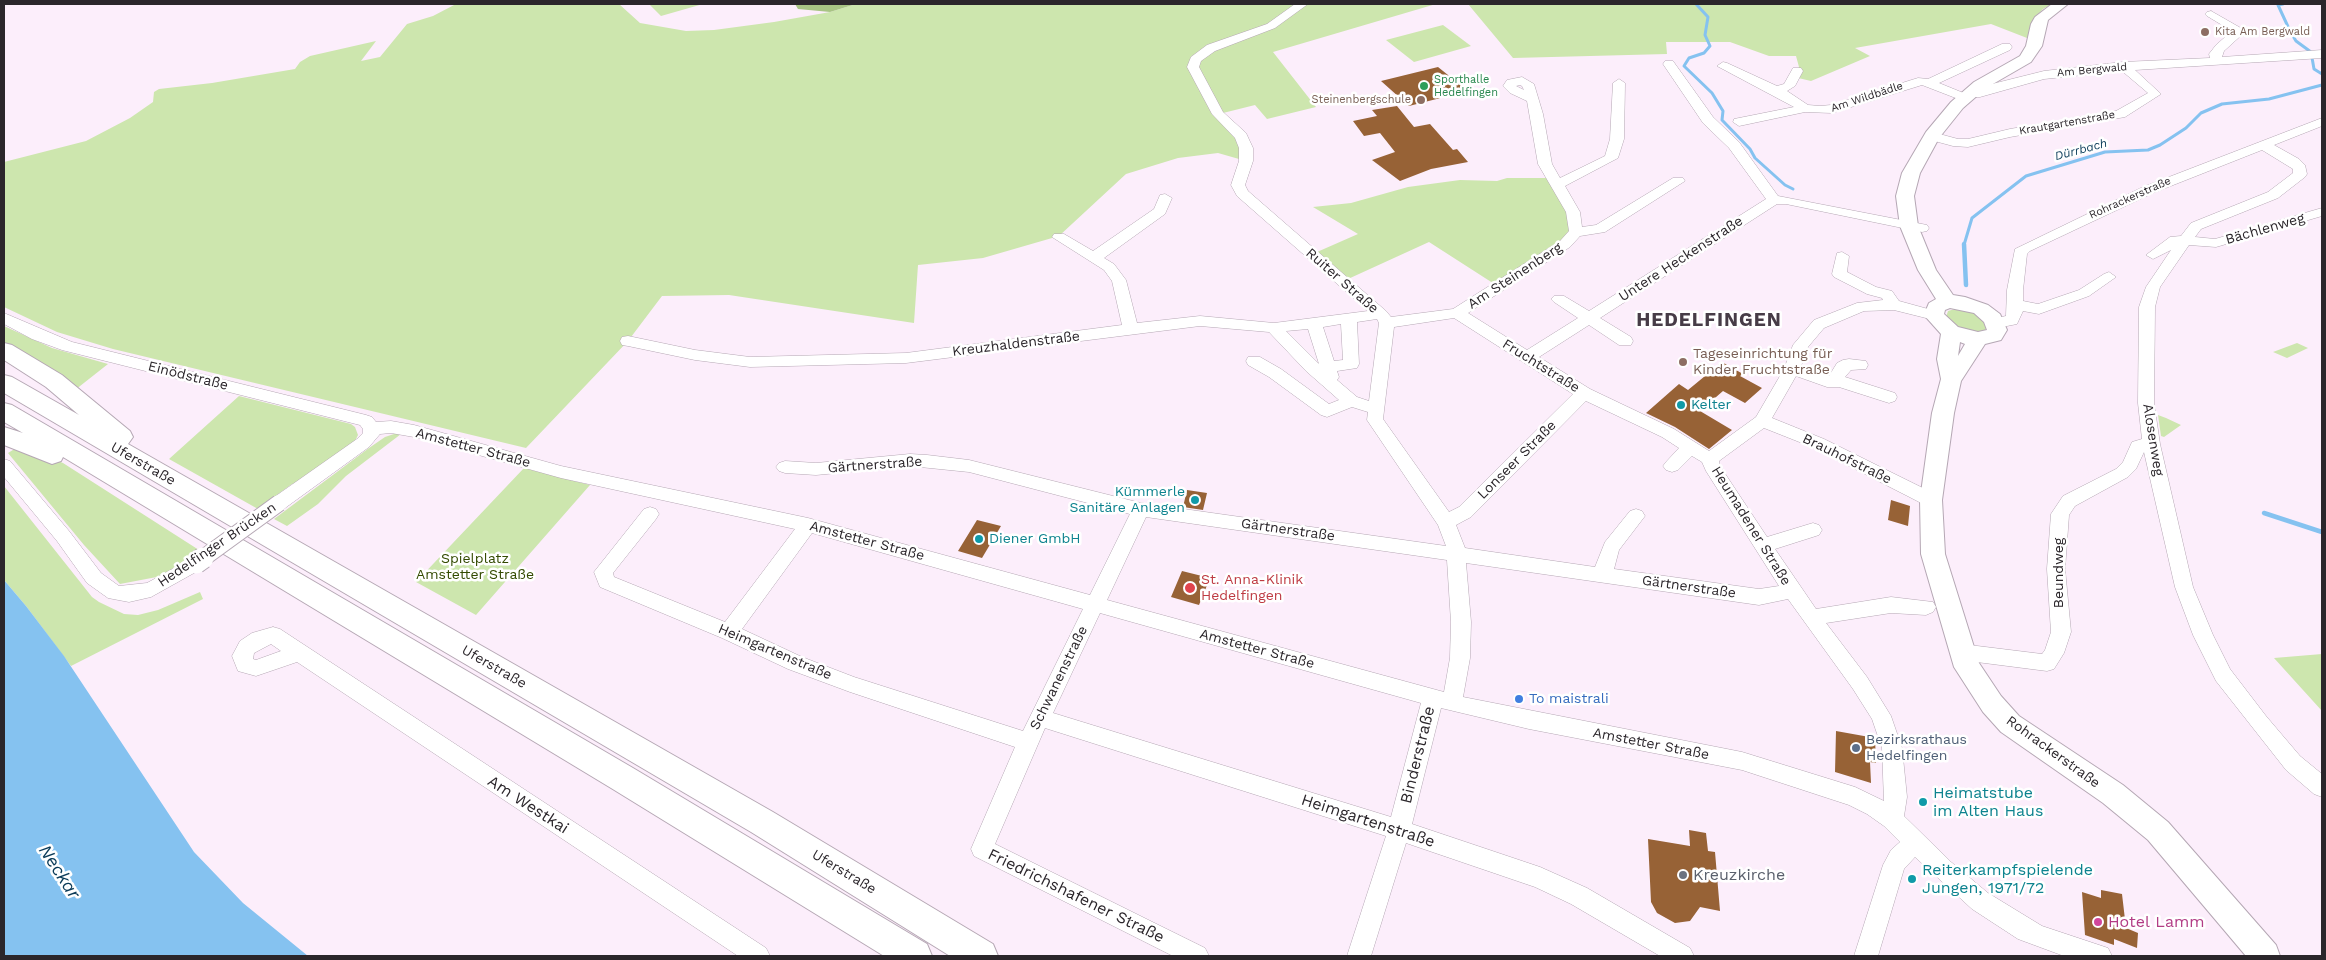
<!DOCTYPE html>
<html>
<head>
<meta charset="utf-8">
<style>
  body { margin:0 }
  #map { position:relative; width:2326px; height:960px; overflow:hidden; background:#fceefb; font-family:"Work Sans",sans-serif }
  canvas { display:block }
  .frame { position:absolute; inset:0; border:5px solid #2b262b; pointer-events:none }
</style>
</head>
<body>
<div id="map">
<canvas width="2326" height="960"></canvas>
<div class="frame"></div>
</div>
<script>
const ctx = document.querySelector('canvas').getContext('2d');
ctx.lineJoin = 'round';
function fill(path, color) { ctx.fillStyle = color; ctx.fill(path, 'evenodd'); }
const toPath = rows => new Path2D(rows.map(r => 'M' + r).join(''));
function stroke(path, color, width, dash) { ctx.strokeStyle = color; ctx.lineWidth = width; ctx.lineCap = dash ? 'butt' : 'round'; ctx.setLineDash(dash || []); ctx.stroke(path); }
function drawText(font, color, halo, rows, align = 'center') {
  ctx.font = font + ' "Work Sans",sans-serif'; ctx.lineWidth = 5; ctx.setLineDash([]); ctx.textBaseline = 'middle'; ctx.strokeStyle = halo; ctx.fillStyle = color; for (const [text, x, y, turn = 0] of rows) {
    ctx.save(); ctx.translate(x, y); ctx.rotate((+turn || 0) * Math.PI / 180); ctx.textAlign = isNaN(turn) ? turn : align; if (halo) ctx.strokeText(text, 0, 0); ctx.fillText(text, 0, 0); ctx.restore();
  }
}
const green = toPath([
  [456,4,619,4,640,23,686,31,714,30,774,22,830,12,856,4,1436,4,1273,52,1316,107,1267,119,1255,105,1219,114,1241,136,1246,161,1218,153,1178,158,1126,174,1059,236,983,258,918,265,914,323,729,295,662,296,628,341,526,448,113,349,57,332,4,307,4,162,86,141,130,118,153,102,154,92,159,89,212,83,295,69,300,62,310,56,376,41,361,61,380,57,407,24,433,16],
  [649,4,703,4,661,16],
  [1468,4,2052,4,2043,9,2035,18,2027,38,1991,24,1855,48,1870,56,1811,81,1794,77,1799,67,1796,56,1769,56,1730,42,1666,42,1667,54,1513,58],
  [1443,25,1471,46,1414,62,1386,40],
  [1507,178,1552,178,1576,232,1499,287,1429,242,1348,279,1317,252,1358,234,1313,207,1351,203,1408,187,1460,180,1497,181],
  [1958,308,1982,316,1987,327,1985,330,1977,332,1958,328,1946,317,1948,311],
  [4,326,52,348,108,364,75,390,48,369,4,344],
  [2297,343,2308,348,2287,358,2273,352],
  [239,396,351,424,355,427,358,435,355,441,296,486,292,484,258,509,169,459],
  [2158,415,2166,418,2181,425,2164,437,2161,436],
  [397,433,401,434,346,476,318,504,287,526,274,519,369,448,385,437],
  [21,445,63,463,199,550,162,576,120,584,84,545,8,453],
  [524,468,590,485,476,615,416,582],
  [4,486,92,597,99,602,124,614,138,615,158,610,200,592,203,599,71,666,26,606,4,580],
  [2322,654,2322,711,2274,658]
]);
const forest = toPath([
  [795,4,856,4,830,12,798,9]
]);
const water = toPath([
  [4,580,26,606,64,656,194,852,243,903,308,956,4,956]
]);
const streamFar1 = toPath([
  [1696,4,1708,17,1705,35,1710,46,1704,53,1689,58,1684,66,1712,93,1723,111,1722,120,1750,149,1755,158,1785,185,1793,189],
  [2283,4,2278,5,2290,31,2296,41,2311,52,2314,69,2322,74],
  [1964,245,1972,218,2026,176,2105,152,2148,150,2160,145,2186,128,2201,113,2222,104,2269,99,2322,85]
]);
const stream = toPath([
  [1964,244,1966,285],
  [2264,513,2322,532]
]);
const building = toPath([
  [1438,67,1468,91,1409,106,1381,81],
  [1397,106,1414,127,1430,124,1453,150,1457,149,1468,162,1431,169,1400,181,1372,160,1395,152,1380,133,1364,136,1353,121,1377,116,1372,110],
  [1722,362,1743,374,1740,376,1762,388,1745,403,1723,391,1700,411,1732,430,1709,449,1675,427,1646,413,1679,384,1688,390],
  [1187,490,1207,493,1203,510,1183,507],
  [1891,500,1910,506,1908,526,1888,520],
  [977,520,1001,526,982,558,958,551],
  [1182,571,1210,578,1199,605,1171,597],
  [1836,731,1875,738,1876,763,1870,762,1871,783,1835,772],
  [1689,830,1706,833,1708,851,1715,852,1720,911,1700,907,1690,921,1675,923,1657,913,1651,902,1648,839,1690,846],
  [2101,890,2122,894,2126,928,2138,933,2137,948,2114,939,2114,945,2085,935,2082,892,2101,898]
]);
const minor = toPath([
  [1295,4,1308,4,1275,28,1215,51,1201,61,1199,67,1223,112,1246,133,1253,148,1253,161,1245,185,1248,191,1386,311,1391,317,1453,309,1560,241,1569,231,1566,212,1538,164,1527,101,1510,93,1503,86,1507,80,1522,77,1534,84,1543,114,1552,164,1560,178,1605,156,1610,139,1613,83,1619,79,1625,83,1624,139,1618,158,1565,186,1580,212,1582,227,1596,225,1673,178,1683,178,1685,181,1605,232,1580,236,1570,247,1468,313,1527,350,1578,318,1554,302,1551,299,1554,296,1564,296,1589,311,1766,199,1729,148,1703,123,1663,64,1665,61,1673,61,1713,117,1739,142,1778,196,1927,225,1929,228,1927,231,1922,232,1786,204,1777,204,1600,318,1631,337,1633,341,1631,345,1619,345,1589,325,1539,357,1590,389,1674,429,1709,451,1756,417,1784,369,1793,345,1814,320,1857,303,1883,300,1882,298,1867,294,1834,277,1832,274,1837,253,1842,252,1849,256,1847,272,1876,287,1892,291,1899,301,1939,312,1942,315,1939,318,1934,320,1894,310,1864,311,1824,328,1808,347,1801,366,1829,376,1837,363,1843,360,1849,359,1866,361,1868,365,1866,369,1851,370,1845,377,1895,393,1897,397,1895,401,1889,403,1839,387,1827,387,1796,376,1772,418,1824,439,1937,495,1940,500,1937,505,1931,507,1925,505,1812,447,1764,428,1719,461,1720,466,1767,537,1813,523,1819,525,1822,530,1819,535,1775,549,1816,609,1891,597,1933,602,1936,607,1933,612,1926,615,1891,613,1826,623,1867,677,1891,716,1902,748,1907,797,1904,816,1951,862,1988,893,2042,926,2108,948,2112,956,2064,956,2018,939,1972,909,1915,857,1904,869,1878,956,1854,956,1883,865,1891,850,1900,842,1884,826,1867,814,1849,805,1742,770,1529,729,1441,708,1412,824,1540,867,1587,888,1690,948,1694,956,1660,956,1571,904,1535,887,1406,843,1371,956,1347,956,1386,836,1045,728,995,844,1205,948,1209,956,1173,956,974,856,971,849,1015,747,850,692,788,669,722,638,600,587,594,572,644,509,650,507,656,509,659,514,656,519,613,573,614,577,725,622,795,529,561,478,414,437,391,433,380,434,369,447,285,508,279,510,273,508,270,503,273,498,357,439,363,433,363,429,360,425,62,350,32,339,4,324,4,313,72,342,366,415,372,417,376,422,391,421,414,425,561,466,808,518,1090,595,1130,514,969,472,910,466,816,475,785,473,779,471,776,467,779,463,785,461,816,463,910,454,927,455,969,460,1141,503,1446,546,1438,525,1367,420,1368,412,1352,407,1327,417,1321,415,1269,377,1248,365,1246,361,1248,357,1260,357,1281,369,1329,404,1339,400,1306,371,1269,332,1200,326,906,363,750,367,695,360,628,346,622,345,620,341,622,337,628,336,695,350,750,357,906,353,1122,325,1112,281,1104,270,1052,237,1054,234,1064,234,1093,251,1154,209,1160,195,1165,194,1172,198,1165,214,1104,258,1114,264,1126,280,1137,323,1200,316,1274,323,1368,311,1237,196,1231,185,1239,161,1239,148,1235,138,1212,114,1187,67,1191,57,1207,45,1267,24,1295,4],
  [1520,85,1522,86,1524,90,1516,86,1520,85],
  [1454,318,1573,394,1459,507,1449,512,1383,419,1394,327,1454,318],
  [1377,319,1379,323,1369,401,1357,397,1337,380,1339,377,1337,371,1357,368,1359,364,1357,322,1377,319],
  [1341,324,1343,360,1334,361,1323,327,1341,324],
  [1308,329,1319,364,1286,331,1308,329],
  [1586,401,1662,437,1679,448,1666,462,1663,466,1666,470,1672,472,1678,470,1692,456,1702,462,1706,471,1779,586,1759,589,1614,569,1619,550,1645,516,1642,511,1636,509,1630,511,1605,542,1595,567,1465,548,1456,525,1471,517,1586,401],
  [1146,517,1447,560,1451,622,1450,658,1444,692,1107,600,1146,517],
  [812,533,1083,609,1023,731,854,677,802,657,742,629,812,533],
  [1466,563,1759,605,1788,599,1853,689,1872,719,1882,748,1884,801,1855,787,1742,752,1463,697,1470,658,1471,622,1466,563],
  [1100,613,1421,703,1391,817,1053,713,1100,613],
  [2211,11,2246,31,2224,51,2222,57,2322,50,2322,58,2135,70,2161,94,2125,117,2010,137,1968,147,1953,146,1927,139,1925,136,1932,132,1958,139,1968,139,2010,129,2116,111,2148,93,2122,71,2044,79,1980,97,1971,97,1970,101,1966,102,1922,85,1832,113,1805,112,1739,126,1733,122,1734,119,1794,107,1717,66,1723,62,1727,63,1777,86,1784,84,1793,68,1801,68,1803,71,1795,86,1787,91,1808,105,1820,106,1831,105,1918,78,1928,79,2002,44,2010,44,2012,47,2010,50,1939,83,1966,94,1968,90,2044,71,2123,62,2210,58,2209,54,2216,45,2232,31,2207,16,2205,14,2207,12,2211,11],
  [2322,118,2322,126,2274,145,2299,159,2305,165,2307,174,2305,177,2278,198,2201,229,2195,237,2215,239,2322,208,2322,216,2216,247,2189,245,2160,287,2155,307,2154,403,2160,444,2193,587,2213,635,2230,669,2266,716,2300,756,2322,774,2322,797,2314,794,2286,770,2216,681,2193,635,2175,587,2144,452,2136,469,2128,477,2075,506,2069,515,2065,569,2071,632,2064,653,2054,669,2047,671,1961,660,1954,658,1951,652,1954,646,1961,644,2042,654,2045,650,2051,632,2047,569,2051,514,2063,496,2116,469,2123,462,2132,442,2142,439,2138,403,2139,307,2146,287,2171,250,2153,259,2146,255,2170,237,2181,236,2191,223,2268,192,2293,173,2293,169,2262,150,2153,193,2030,251,2027,254,2023,290,2023,301,2038,304,2079,290,2104,274,2109,272,2116,277,2089,296,2039,314,2023,311,2017,324,1997,328,1992,327,1989,323,1992,319,2006,316,2007,290,2015,249,2143,187,2322,118],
  [4,459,10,461,69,531,101,573,119,586,147,583,196,556,203,558,205,563,203,568,151,597,129,602,108,598,87,583,57,541,4,477,4,459],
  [273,627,280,629,766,948,770,956,738,956,297,662,256,676,238,671,232,656,240,641,252,633,273,627],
  [271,644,281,651,256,660,253,659,254,653,271,644]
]);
const major = toPath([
  [2052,4,2068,4,2048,20,2042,46,2031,62,1986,88,1963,108,1939,138,1920,173,1914,196,1918,226,1936,270,1953,295,1965,297,1988,305,2000,314,2007,330,2001,340,1985,344,1961,381,1954,413,1942,500,1945,554,1979,663,2001,696,2019,716,2123,785,2168,822,2276,945,2280,956,2246,956,2148,840,2103,803,2001,732,1983,712,1954,667,1921,554,1920,500,1932,413,1941,379,1937,359,1941,334,1924,315,1929,303,1936,299,1918,270,1900,226,1896,196,1902,173,1926,132,1951,102,1974,82,2020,56,2026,46,2031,24,2035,17,2052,4],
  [1950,308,1974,313,1984,322,1987,330,1978,332,1958,327,1944,314,1945,310,1950,308],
  [1960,342,1965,344,1958,356,1960,342]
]);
const highway = toPath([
  [4,343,12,345,62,375,130,431,133,437,128,444,773,812,993,944,998,956,950,956,751,832,4,393,4,375,12,377,79,415,46,387,4,360,4,343],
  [4,403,12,405,633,768,927,944,932,956,884,956,611,788,63,457,61,461,52,464,4,445,4,427,23,433,4,422,4,403]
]);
const minorBridgeFar1 = toPath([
  [202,559,279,503]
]);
const minorBridge = toPath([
  [196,563,203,558]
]);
const markers = [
  [2205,32,5,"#8d6e63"],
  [1424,86,5,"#2e9e5b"],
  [1421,100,5,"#8d6e63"],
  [1683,362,5,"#8d6e63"],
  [1681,405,5,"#0f9aa8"],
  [1195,500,5,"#0f9aa8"],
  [979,539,5,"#0f9aa8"],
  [1190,588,6,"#e0444e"],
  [1519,699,5,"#3f7fe0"],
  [1856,748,5,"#5c6f8a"],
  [1923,802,5,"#0f9aa8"],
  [1683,875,5,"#6b7280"],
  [1912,879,5,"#0f9aa8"],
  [2098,922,5,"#d1479c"]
];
const farEducationnames = [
  ["Kita Am Bergwald",2215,32],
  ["Steinenbergschule",1411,100,"right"]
];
const farStreetnames = [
  ["Am Bergwald",2092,70,-5],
  ["Am Wildbädle",1867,97,-18],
  ["Krautgartenstraße",2067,123,-10],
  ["Rohrackerstraße",2130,198,-24]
];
const farLeisurenames = [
  ["Sporthalle",1434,80],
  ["Hedelfingen",1434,93]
];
const farWaternames = [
  ["Dürrbach",2081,150,-15]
];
const streetNames = [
  ["Bächlenweg",2265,229,-16],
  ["Untere Heckenstraße",1681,259,-33],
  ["Am Steinenberg",1515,276,-33],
  ["Ruiter Straße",1342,281,41],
  ["Kreuzhaldenstraße",1016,344,-7],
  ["Fruchtstraße",1541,366,32],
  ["Einödstraße",188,376,14],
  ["Alosenweg",2153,440,81],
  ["Amstetter Straße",473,448,15],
  ["Brauhofstraße",1847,459,26],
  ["Lonseer Straße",1517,460,-45],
  ["Uferstraße",143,464,30],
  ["Gärtnerstraße",875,465,-4],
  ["Heumadener Straße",1751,526,58],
  ["Gärtnerstraße",1288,530,8],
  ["Amstetter Straße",867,541,15],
  ["Hedelfinger Brücken",217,545,-34],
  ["Beundweg",2059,573,-90],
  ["Gärtnerstraße",1689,587,8],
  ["Amstetter Straße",1257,649,15],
  ["Heimgartenstraße",775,652,23],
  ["Uferstraße",494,667,30],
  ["Schwanenstraße",1059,678,-64],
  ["Amstetter Straße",1651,744,11],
  ["Rohrackerstraße",2053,752,36],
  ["Uferstraße",844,872,31]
];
const educationNames = [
  ["Tageseinrichtung für",1693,354],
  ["Kinder Fruchtstraße",1693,370]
];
const cultureNames = [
  ["Kelter",1691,405],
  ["Kümmerle",1185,492,"right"],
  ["Sanitäre Anlagen",1185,508,"right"],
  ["Diener GmbH",989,539]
];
const parkNames = [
  ["Spielplatz",475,559],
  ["Amstetter Straße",475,575]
];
const healthNames = [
  ["St. Anna-Klinik",1201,580],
  ["Hedelfingen",1201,596]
];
const shopNames = [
  ["To maistrali",1529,699]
];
const serviceNames = [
  ["Bezirksrathaus",1866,740],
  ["Hedelfingen",1866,756]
];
const nearStreetnames = [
  ["Binderstraße",1418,755,-76],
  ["Am Westkai",528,805,33],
  ["Heimgartenstraße",1368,821,18],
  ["Friedrichshafener Straße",1076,896,26]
];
const nearCulturenames = [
  ["Heimatstube",1933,793],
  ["im Alten Haus",1933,811],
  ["Reiterkampfspielende",1922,870],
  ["Jungen, 1971/72",1922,888]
];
const nearWorshipnames = [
  ["Kreuzkirche",1693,875]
];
const nearHotelnames = [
  ["Hotel Lamm",2108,922]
];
const nearWaternames = [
  ["Neckar",59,872,57]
];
const districtNames = [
  ["HEDELFINGEN",1709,320]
];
fill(green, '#cde6ae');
fill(forest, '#a8c484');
fill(water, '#85c2f0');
stroke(streamFar1, '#85c2f0', 3);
stroke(stream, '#85c2f0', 4.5);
fill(building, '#976236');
stroke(minor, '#b5a7b4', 1);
stroke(major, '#b5a7b4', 2);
stroke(highway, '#b5a7b4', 2);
fill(minor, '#fff');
fill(major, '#fff');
fill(highway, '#fff');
stroke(minorBridgeFar1, '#b5a7b4', 18, []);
stroke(minorBridge, '#b5a7b4', 23, []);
stroke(minorBridgeFar1, '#fff', 16);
stroke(minorBridge, '#fff', 21);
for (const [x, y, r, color] of markers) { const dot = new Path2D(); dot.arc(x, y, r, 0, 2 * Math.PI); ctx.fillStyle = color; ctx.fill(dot); stroke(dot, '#fff', 2); }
drawText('11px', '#785e54', '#fff', farEducationnames, 'left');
drawText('11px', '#2b262b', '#fff', farStreetnames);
drawText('11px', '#27864d', '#fff', farLeisurenames, 'left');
drawText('italic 12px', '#093a58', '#fff', farWaternames);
drawText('14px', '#2b262b', '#fff', streetNames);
drawText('14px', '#785e54', '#fff', educationNames, 'left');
drawText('14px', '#0d838f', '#fff', cultureNames, 'left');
drawText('14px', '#334a01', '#fff', parkNames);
drawText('14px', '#be3a42', '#fff', healthNames, 'left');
drawText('14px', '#366cbe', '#fff', shopNames, 'left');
drawText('14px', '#4e5e75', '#fff', serviceNames, 'left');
drawText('16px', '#2b262b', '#fff', nearStreetnames);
drawText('16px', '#0d838f', '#fff', nearCulturenames, 'left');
drawText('16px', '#5b616d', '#fff', nearWorshipnames, 'left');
drawText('16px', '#b23c85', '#fff', nearHotelnames, 'left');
drawText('italic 18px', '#093a58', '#fff', nearWaternames);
ctx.letterSpacing = '1px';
drawText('bold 19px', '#473c47', '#fff', districtNames);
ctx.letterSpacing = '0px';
</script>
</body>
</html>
